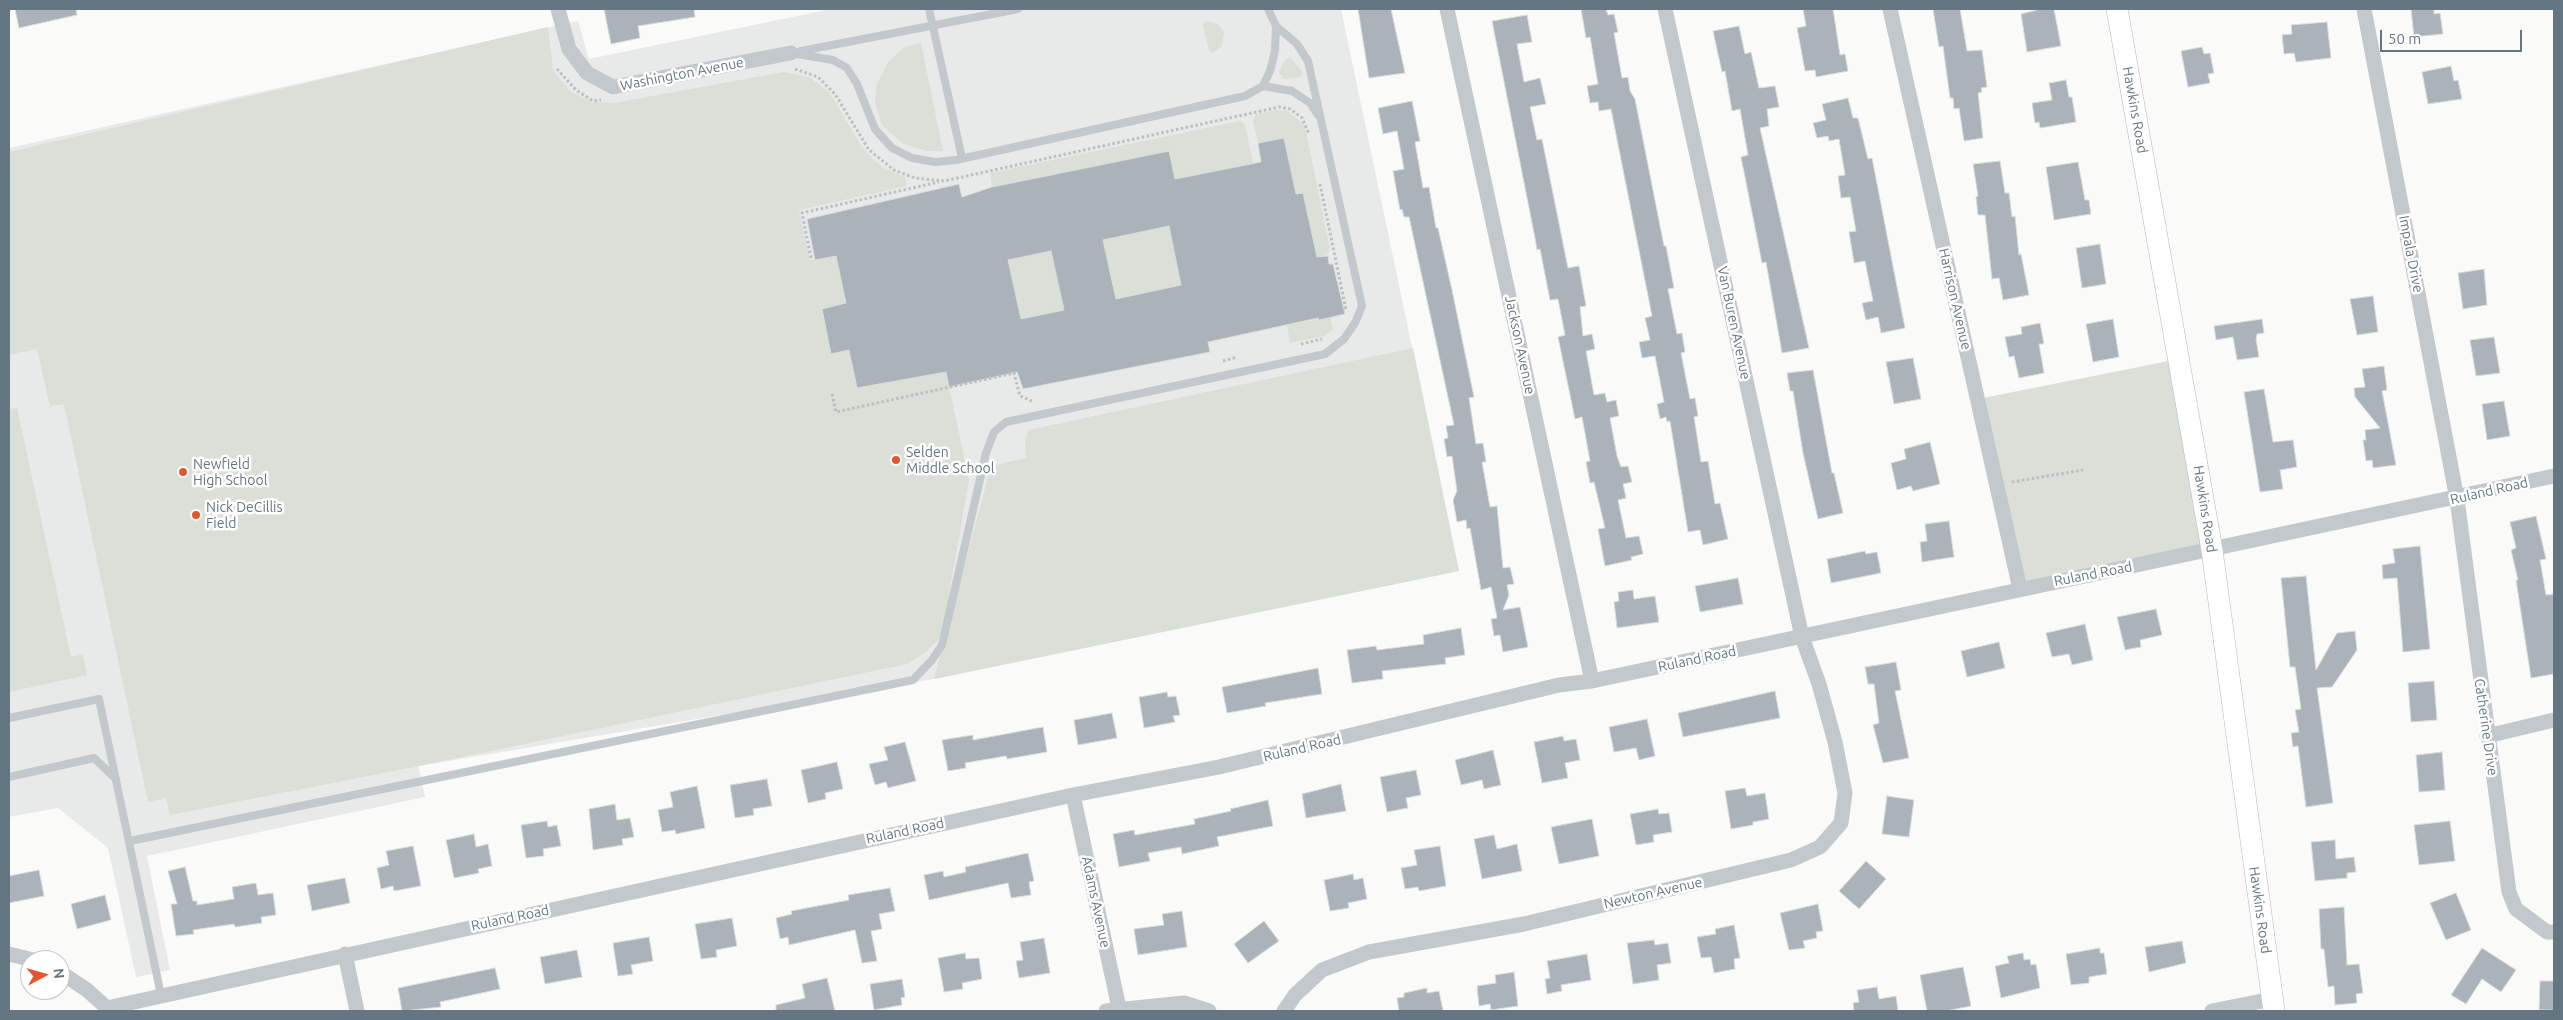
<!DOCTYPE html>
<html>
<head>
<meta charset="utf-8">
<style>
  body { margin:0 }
  #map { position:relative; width:2563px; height:1020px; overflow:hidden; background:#fafaf8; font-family:Ubuntu,sans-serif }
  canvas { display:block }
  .frame { position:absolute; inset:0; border:10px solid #657683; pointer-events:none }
  .north { position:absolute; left:20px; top:950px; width:50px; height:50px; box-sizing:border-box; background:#fff; border:1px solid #c1c8cd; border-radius:50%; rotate:84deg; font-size:14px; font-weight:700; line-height:20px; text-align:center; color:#657683 }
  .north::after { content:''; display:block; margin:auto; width:18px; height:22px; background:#e4572e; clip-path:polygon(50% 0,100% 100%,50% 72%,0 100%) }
  .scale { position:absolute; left:2380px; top:30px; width:142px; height:22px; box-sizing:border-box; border:2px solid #657683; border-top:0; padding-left:6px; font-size:15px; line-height:18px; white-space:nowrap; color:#657683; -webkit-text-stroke:4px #fff; paint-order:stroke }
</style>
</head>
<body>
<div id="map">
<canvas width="2563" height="1020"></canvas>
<div class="frame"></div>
<div class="north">N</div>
<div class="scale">50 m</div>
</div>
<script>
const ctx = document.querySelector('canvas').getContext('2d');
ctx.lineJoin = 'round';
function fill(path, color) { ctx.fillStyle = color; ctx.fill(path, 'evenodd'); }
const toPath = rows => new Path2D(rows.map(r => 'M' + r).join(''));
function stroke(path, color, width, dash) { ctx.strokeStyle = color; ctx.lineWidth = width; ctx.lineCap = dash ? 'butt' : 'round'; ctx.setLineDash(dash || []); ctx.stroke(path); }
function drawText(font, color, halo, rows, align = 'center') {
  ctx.font = font + ' Ubuntu,sans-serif'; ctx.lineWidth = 5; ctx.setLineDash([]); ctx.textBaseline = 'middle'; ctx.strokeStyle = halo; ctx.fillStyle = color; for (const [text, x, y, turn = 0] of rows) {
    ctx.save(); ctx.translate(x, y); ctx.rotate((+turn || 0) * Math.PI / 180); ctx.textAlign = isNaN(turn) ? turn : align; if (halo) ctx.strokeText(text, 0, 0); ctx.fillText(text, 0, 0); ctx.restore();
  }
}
const built = toPath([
  [831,9,1341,9,1459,571,934,679,419,766,402,689,425,797,147,856,170,970,136,977,108,848,58,808,9,817,9,148,578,21,589,59]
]);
const green = toPath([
  [1205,21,1218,24,1224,32,1222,46,1212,53,1209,50,1203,26],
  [548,27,553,70,570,91,592,102,614,103,784,72,809,77,830,93,860,144,872,158,884,168,905,177,907,186,799,210,810,260,836,256,846,303,822,309,831,353,849,350,857,388,946,372,969,480,944,623,938,640,926,652,907,664,419,766,170,815,166,798,148,802,64,404,50,406,37,349,9,355,9,152],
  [921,43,943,151,926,151,902,143,882,125,875,102,877,84,889,61,905,47],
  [1290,57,1303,73,1299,78,1283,79,1279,72,1285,60],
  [1278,110,1287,111,1294,116,1303,124,1306,132,1330,249,1327,255,1317,257,1303,193,1296,194,1284,138,1258,143,1253,121,1256,114],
  [1240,121,1245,125,1253,164,1175,179,1168,151,992,187,990,173],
  [1169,226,1181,285,1116,299,1103,240],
  [1051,251,1064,310,1021,319,1008,260],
  [1330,317,1333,330,1324,336,1290,343,1287,325],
  [1413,348,1459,571,934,679,991,466,1026,458,1025,438,1029,430],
  [2179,359,2212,550,2020,589,1978,399],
  [17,408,71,657,83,654,87,675,9,692,9,409]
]);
const building = toPath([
  [15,9,76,9,77,15,19,28,15,9],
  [604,9,694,9,695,17,638,26,640,38,611,44,604,9],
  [1358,9,1391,9,1405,73,1369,78,1358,9],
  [1581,9,1606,9,1608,15,1614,14,1618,32,1614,33,1622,78,1628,77,1630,91,1635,99,1664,246,1666,246,1674,288,1668,289,1677,334,1682,333,1685,352,1681,353,1690,399,1695,398,1698,416,1694,417,1701,462,1708,461,1715,504,1720,503,1728,539,1703,545,1700,530,1688,532,1670,421,1667,422,1666,417,1660,419,1657,404,1664,402,1655,356,1642,358,1639,342,1650,340,1645,318,1652,316,1611,109,1599,111,1598,102,1590,103,1587,86,1598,84,1590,37,1586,38,1581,9],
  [1803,9,1833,9,1840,55,1845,54,1848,71,1816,77,1815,70,1805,71,1797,28,1806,26,1803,9],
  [1933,9,1960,9,1967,51,1982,50,1987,87,1981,88,1982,92,1978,93,1983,138,1964,141,1959,108,1954,109,1953,98,1950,98,1943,46,1939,47,1933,9],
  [2041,9,2054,9,2061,46,2027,52,2021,14,2041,9],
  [2411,9,2434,9,2434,14,2440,13,2443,34,2414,37,2411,9],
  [1527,15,1532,42,1517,44,1524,82,1540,78,1546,104,1530,107,1537,140,1542,139,1568,268,1579,266,1586,306,1580,307,1583,336,1592,334,1595,349,1586,351,1594,395,1605,393,1607,402,1616,400,1619,416,1610,418,1617,456,1621,467,1628,466,1632,482,1623,484,1626,498,1618,500,1626,538,1639,536,1643,554,1631,557,1632,560,1605,566,1598,529,1605,528,1594,482,1590,483,1586,462,1590,461,1582,417,1575,419,1558,337,1565,335,1558,299,1550,300,1540,249,1537,250,1535,238,1492,21,1527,15],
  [2327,22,2331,58,2296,62,2294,53,2284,54,2282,35,2292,34,2291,25,2327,22],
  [1739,26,1745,54,1751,52,1759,88,1775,86,1779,107,1767,109,1769,126,1760,128,1809,348,1782,353,1766,262,1762,263,1741,157,1748,155,1740,109,1732,111,1725,71,1722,72,1713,31,1739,26],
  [2202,47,2204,54,2210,53,2214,73,2208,74,2210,83,2188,87,2181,51,2202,47],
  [2451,66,2454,81,2458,80,2462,99,2428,104,2422,72,2451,66],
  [2066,80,2069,97,2072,97,2076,122,2040,128,2039,122,2035,123,2032,103,2052,100,2049,83,2066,80],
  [1848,98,1853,118,1858,118,1868,159,1872,158,1905,328,1881,333,1878,317,1866,320,1862,303,1873,301,1865,261,1854,263,1849,232,1856,231,1850,197,1841,198,1838,176,1845,175,1839,139,1829,141,1828,136,1817,138,1813,123,1826,120,1822,104,1848,98],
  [1412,101,1420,141,1415,142,1423,188,1429,187,1436,228,1438,228,1452,290,1474,397,1469,398,1476,444,1483,443,1486,462,1482,462,1490,507,1497,506,1503,568,1510,567,1514,584,1507,585,1509,595,1503,610,1520,607,1528,647,1503,652,1500,635,1494,636,1491,619,1497,618,1491,587,1481,590,1470,528,1467,529,1466,520,1457,522,1453,500,1457,491,1452,456,1447,457,1444,439,1448,438,1446,426,1454,425,1409,217,1404,217,1402,209,1400,210,1393,171,1404,169,1397,131,1383,134,1378,108,1412,101],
  [1284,138,1296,194,1303,193,1317,257,1328,256,1329,264,1333,264,1345,314,1319,320,1318,318,1208,342,1210,352,1023,389,1017,372,949,387,946,372,857,388,849,350,831,354,822,309,846,303,836,256,815,260,807,219,959,184,962,197,992,187,1169,151,1175,179,1261,162,1258,143,1284,138],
  [1169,226,1181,285,1116,299,1103,240,1169,226],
  [1051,251,1064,310,1021,319,1008,260,1051,251],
  [2000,161,2005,193,2009,193,2012,217,2015,216,2019,255,2021,254,2029,295,2003,300,1999,278,1992,279,1985,215,1978,215,1976,197,1978,196,1973,164,2000,161],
  [2078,162,2085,200,2089,200,2091,214,2054,220,2046,167,2078,162],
  [2100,244,2106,284,2082,288,2076,248,2100,244],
  [2484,269,2487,305,2463,309,2458,273,2484,269],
  [2373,296,2378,332,2357,335,2350,299,2373,296],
  [2113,319,2119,357,2093,362,2086,324,2113,319],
  [2262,319,2264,333,2257,334,2256,339,2259,357,2237,360,2233,337,2216,340,2214,326,2262,319],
  [2040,323,2044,344,2039,344,2044,373,2019,378,2014,356,2009,357,2005,337,2022,334,2021,327,2040,323],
  [2494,337,2500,373,2476,376,2470,340,2494,337],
  [1913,358,1921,399,1894,404,1886,362,1913,358],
  [2384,366,2387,390,2382,391,2396,465,2373,468,2372,460,2366,461,2363,440,2366,440,2365,430,2380,428,2355,397,2354,388,2365,387,2362,369,2384,366],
  [1813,370,1832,473,1834,473,1843,513,1818,519,1803,453,1793,391,1790,391,1787,373,1813,370],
  [2264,389,2273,442,2293,440,2297,467,2280,470,2283,489,2260,492,2244,392,2264,389],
  [2504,401,2510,436,2487,440,2482,404,2504,401],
  [1930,442,1940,484,1913,491,1911,486,1897,490,1891,463,1906,459,1904,449,1930,442],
  [2536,516,2546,559,2540,560,2546,595,2554,594,2554,674,2531,678,2516,580,2518,580,2511,550,2516,548,2510,522,2536,516],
  [1949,521,1954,557,1922,562,1920,542,1927,541,1925,524,1949,521],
  [2420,546,2430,649,2403,652,2397,578,2383,579,2382,565,2395,563,2393,549,2420,546],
  [1865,551,1866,554,1877,552,1881,573,1831,583,1827,559,1865,551],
  [2306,576,2316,670,2337,633,2355,631,2357,650,2332,687,2317,688,2333,803,2306,807,2298,746,2293,747,2291,733,2299,732,2295,710,2301,709,2295,667,2290,667,2281,578,2306,576],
  [1738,578,1743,604,1700,612,1695,586,1738,578],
  [1633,590,1634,599,1655,596,1659,622,1617,628,1614,602,1619,601,1618,592,1633,590],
  [2156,609,2162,635,2140,640,2141,647,2125,650,2117,617,2156,609],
  [2085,624,2093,660,2072,665,2069,654,2052,657,2046,633,2085,624],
  [1461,628,1465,655,1445,658,1446,664,1382,671,1383,679,1352,683,1347,650,1376,646,1377,650,1424,644,1423,635,1461,628],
  [1999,642,2005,668,1967,677,1961,651,1999,642],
  [1896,662,1901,690,1895,691,1909,758,1883,763,1873,725,1879,723,1874,684,1868,684,1865,667,1896,662],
  [1318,668,1322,694,1265,703,1266,706,1227,713,1222,687,1318,668],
  [2434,681,2437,720,2411,722,2408,683,2434,681],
  [1775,691,1780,718,1683,737,1678,713,1775,691],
  [1167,692,1168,697,1176,696,1180,715,1173,716,1175,722,1144,728,1139,697,1167,692],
  [1112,713,1117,738,1078,745,1074,720,1112,713],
  [1647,719,1655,756,1639,760,1636,748,1614,752,1609,727,1647,719],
  [1043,727,1047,752,1007,759,1006,756,965,763,966,768,948,771,942,740,973,735,973,740,1043,727],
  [1563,736,1564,741,1576,739,1580,760,1565,763,1568,778,1542,783,1534,742,1563,736],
  [905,742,916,781,888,788,886,782,875,785,869,764,888,760,884,747,905,742],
  [1493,750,1501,785,1484,789,1482,780,1461,785,1455,760,1493,750],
  [2442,752,2445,790,2419,792,2416,755,2442,752],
  [837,762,843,789,825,793,826,799,808,803,801,770,837,762],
  [1416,770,1421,795,1406,798,1408,808,1387,812,1380,777,1416,770],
  [767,779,772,806,753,809,754,815,735,818,730,785,767,779],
  [1341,784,1346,811,1306,818,1302,794,1341,784],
  [697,786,705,828,676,834,675,830,662,832,658,810,673,807,670,792,697,786],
  [1745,788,1747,796,1765,793,1769,819,1753,822,1753,825,1731,829,1725,791,1745,788],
  [1887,796,1914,800,1909,837,1882,834,1887,796],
  [1268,800,1273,826,1217,837,1219,846,1182,854,1181,847,1148,853,1150,861,1119,867,1113,834,1134,830,1135,835,1195,824,1194,819,1231,811,1230,809,1268,800],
  [615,804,617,820,630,818,634,837,622,839,623,845,593,850,589,809,615,804],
  [1658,809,1659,814,1669,813,1672,832,1653,835,1654,842,1636,845,1630,814,1658,809],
  [1592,819,1599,856,1559,864,1551,827,1592,819],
  [547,821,548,827,557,825,561,846,543,849,544,856,526,858,521,825,547,821],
  [2450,821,2455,861,2419,865,2414,825,2450,821],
  [474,834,476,847,488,844,492,866,478,869,479,873,454,878,446,840,474,834],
  [1494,835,1497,849,1517,844,1522,871,1482,879,1474,839,1494,835],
  [2335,840,2336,859,2354,857,2356,872,2347,873,2347,878,2315,881,2311,842,2335,840],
  [413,846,421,886,394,891,393,886,381,889,377,868,389,865,386,851,413,846],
  [1440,846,1446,886,1419,891,1418,887,1405,889,1401,868,1417,865,1414,850,1440,846],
  [1028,853,1034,881,1029,882,1031,895,1011,898,1008,883,929,900,924,875,943,871,944,877,966,872,965,867,1028,853],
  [1866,861,1886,879,1859,909,1839,891,1866,861],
  [185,867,193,901,197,901,197,905,234,899,232,887,256,883,258,895,273,893,276,915,261,917,262,923,235,927,234,924,193,930,194,934,176,936,171,904,177,904,168,871,185,867],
  [39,870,44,896,9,903,9,876,39,870],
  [1353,874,1354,880,1363,878,1367,899,1348,903,1349,908,1330,911,1324,880,1353,874],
  [345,878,350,903,312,911,307,885,345,878],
  [890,888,895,911,879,914,882,929,871,931,877,961,862,963,855,930,789,945,788,937,780,939,776,918,792,914,791,911,849,900,848,895,890,888],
  [2456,893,2471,930,2446,940,2430,903,2456,893],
  [105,895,111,920,77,929,71,904,105,895],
  [1818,904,1823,931,1816,932,1817,938,1803,941,1805,948,1789,950,1780,913,1818,904],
  [2344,907,2347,965,2359,964,2363,993,2356,994,2357,1003,2335,1005,2334,986,2328,987,2324,949,2321,949,2319,909,2344,907],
  [1182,911,1187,947,1138,955,1134,929,1164,925,1162,914,1182,911],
  [732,918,737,946,716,950,717,957,701,959,695,924,732,918],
  [1264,921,1279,941,1248,963,1234,944,1264,921],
  [1734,925,1740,958,1734,959,1735,969,1714,973,1711,957,1701,958,1697,937,1716,934,1715,929,1734,925],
  [649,937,653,961,631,965,633,974,618,976,613,943,649,937],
  [1044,938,1050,973,1019,978,1016,961,1023,960,1020,942,1044,938],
  [1654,940,1655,945,1668,943,1671,963,1657,965,1659,980,1633,984,1627,943,1654,940],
  [2182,941,2186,963,2149,972,2145,947,2182,941],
  [2100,948,2100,953,2104,953,2107,974,2089,977,2089,983,2071,985,2066,954,2100,948],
  [2482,948,2516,970,2501,992,2482,979,2466,1004,2451,995,2482,948],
  [577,950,582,977,545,984,540,957,577,950],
  [965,953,966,959,979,958,982,979,962,983,963,989,944,992,938,958,965,953],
  [2023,953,2024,960,2030,959,2031,965,2036,964,2040,988,2001,998,1995,966,2009,963,2007,956,2023,953],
  [1587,954,1591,980,1561,985,1562,991,1547,994,1545,979,1550,978,1547,961,1587,954],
  [1963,967,1971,1006,1946,1011,1927,1011,1920,975,1963,967],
  [495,968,500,989,440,1002,441,1007,402,1011,398,988,495,968],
  [1514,972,1518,1006,1491,1010,1490,1004,1479,1006,1477,986,1496,983,1495,975,1514,972],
  [827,978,835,1011,776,1011,776,1005,805,998,802,984,827,978],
  [902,979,905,997,901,998,902,1005,874,1010,870,984,902,979],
  [2540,981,2554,981,2554,1010,2539,1010,2540,981],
  [1877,987,1879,999,1896,996,1898,1011,1854,1011,1853,1003,1859,1002,1857,990,1877,987],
  [1427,988,1427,993,1439,991,1443,1011,1399,1011,1397,998,1404,997,1404,993,1427,988]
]);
const path = toPath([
  [557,69,576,90,593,101,601,100],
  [795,69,818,77,835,94,869,150,894,170,915,178,944,181,1279,107,1290,109,1302,118,1309,134],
  [1320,184,1346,310],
  [811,258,802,213,939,182],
  [1301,344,1322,339],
  [1223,361,1237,357],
  [832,394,836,412,1014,373,1020,396,1034,402],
  [2012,482,2083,470]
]);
const lane = toPath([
  [929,9,962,158],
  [801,51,1018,9],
  [791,53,833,60,847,68,857,84,875,129,892,148,912,158,935,162,956,160,1245,96,1263,86,1270,71,1275,51,1276,26,1268,9],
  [1263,86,1292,91,1310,103,1318,115],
  [9,718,99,699,161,995],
  [9,777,94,758,116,779],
  [130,841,913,680,932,660,942,645,986,453,994,432,1006,422,1325,354,1344,339,1355,323,1362,306,1308,61,1297,44,1276,26]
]);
const street = toPath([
  [558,9,569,49,587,73,613,87,791,53],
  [1447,9,1592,681],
  [1890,9,2020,589],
  [2364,9,2457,499,2509,892,2516,909,2547,932,2554,932],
  [2487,736,2554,720],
  [1073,795,1119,1008],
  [9,954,33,960],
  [345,954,357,1011],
  [60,972,87,990,107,1008],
  [107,1008,1073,795,1219,767,1559,685,1592,681,2554,476],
  [1106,1011,1184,1003,1209,1011],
  [1284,1011,1295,995,1322,970,1369,952,1524,924,1791,860,1820,847,1841,823,1845,793,1835,742,1819,684,1802,637,1665,9],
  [2212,1011,2272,999]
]);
const secondary = toPath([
  [2117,9,2212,550,2274,1011]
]);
const markers = [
  [896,460,5,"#e4572e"],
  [183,472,5,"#e4572e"],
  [196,515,5,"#e4572e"]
];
const streetNames = [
  ["Washington Avenue",682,74,-11],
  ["Hawkins Road",2135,110,80],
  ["Impala Drive",2411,254,79],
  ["Harrison Avenue",1955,299,77],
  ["Van Buren Avenue",1734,323,78],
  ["Jackson Avenue",1520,345,78],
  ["Ruland Road",2489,491,-13],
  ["Hawkins Road",2205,509,81],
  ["Ruland Road",2093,574,-11],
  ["Ruland Road",1697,659,-12],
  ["Catherine Drive",2486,727,82],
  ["Ruland Road",1302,748,-13],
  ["Ruland Road",905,831,-12],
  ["Newton Avenue",1653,893,-13],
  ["Adams Avenue",1096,902,78],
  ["Hawkins Road",2260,910,82],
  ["Ruland Road",510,918,-12]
];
const poiNames = [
  ["Selden",906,452],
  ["Middle School",906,468],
  ["Newfield",193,464],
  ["High School",193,480],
  ["Nick DeCillis",206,507],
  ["Field",206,523]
];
fill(built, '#e8e9e9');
fill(green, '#dadfd7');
fill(building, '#aab3b9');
stroke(building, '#dcdcda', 1);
stroke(secondary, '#b3babf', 22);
stroke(path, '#bbbfc2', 3, [2.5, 2.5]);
stroke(lane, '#c3c8cc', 8);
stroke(street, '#c3c8cc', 15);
stroke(secondary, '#fff', 21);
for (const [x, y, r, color] of markers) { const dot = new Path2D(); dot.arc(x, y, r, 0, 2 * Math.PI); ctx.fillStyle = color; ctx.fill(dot); stroke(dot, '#fff', 2); }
drawText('14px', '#657683', '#fff', streetNames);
drawText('14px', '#657683', '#fff', poiNames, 'left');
</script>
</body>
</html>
